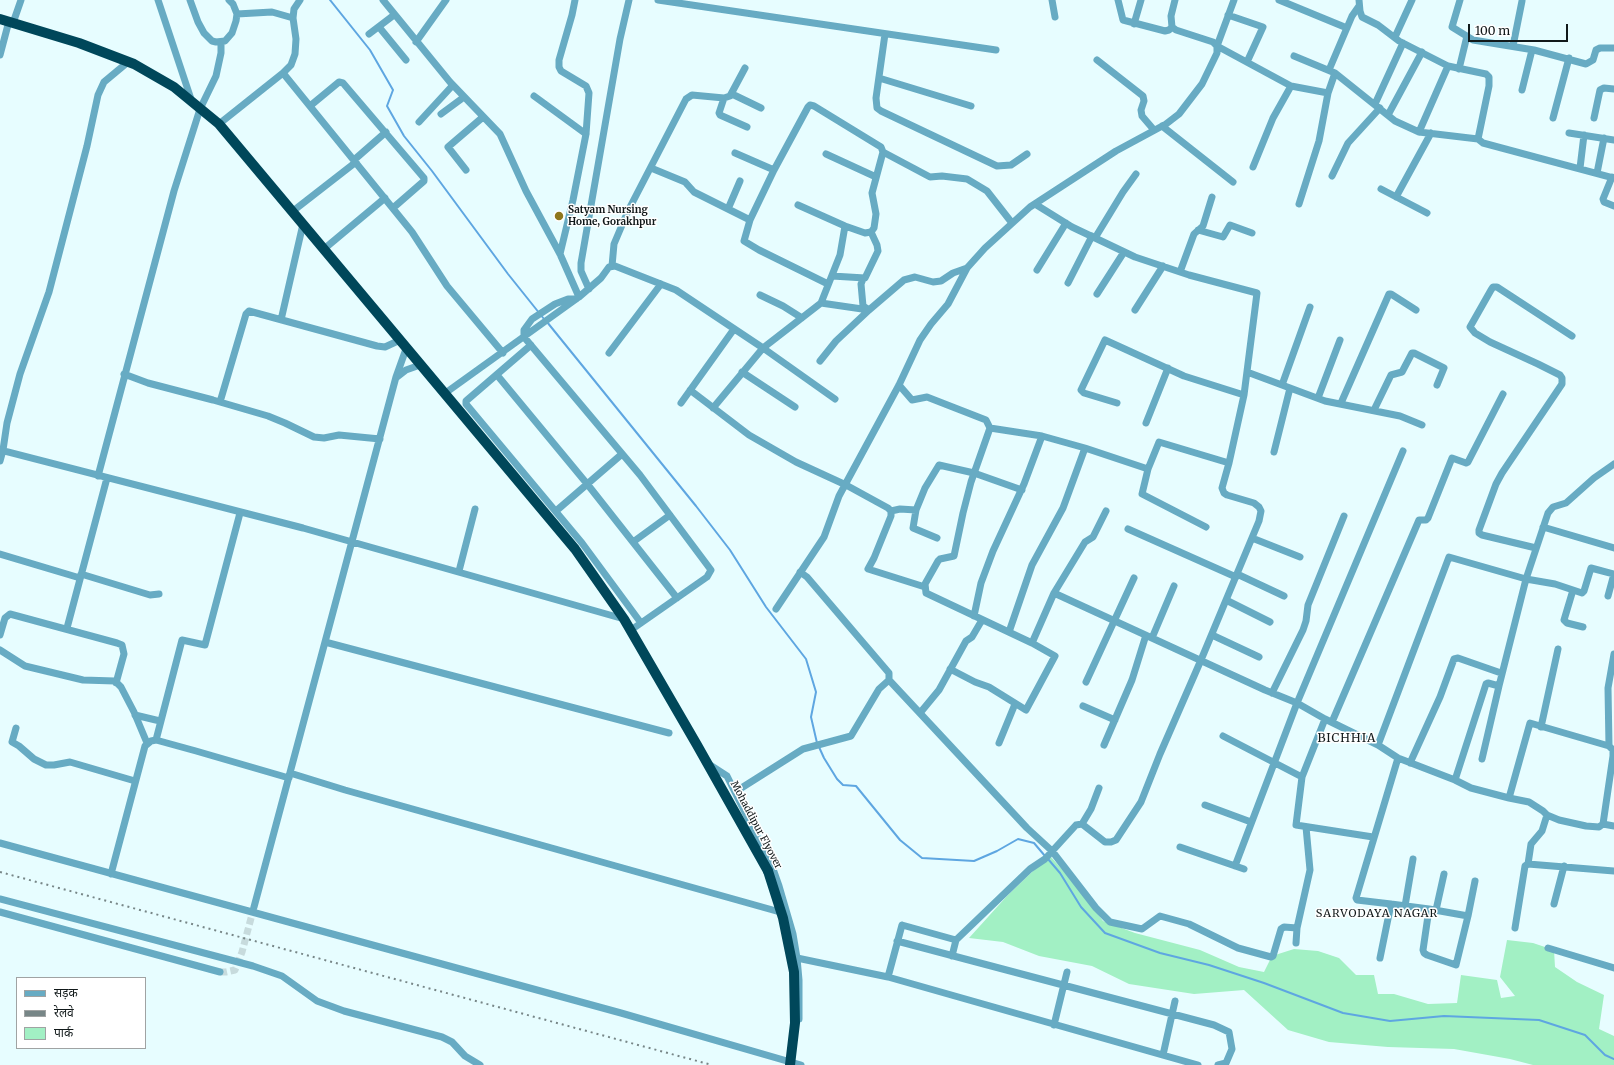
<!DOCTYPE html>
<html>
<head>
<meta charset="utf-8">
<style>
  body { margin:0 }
  #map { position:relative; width:1614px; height:1065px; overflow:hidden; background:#e7fdff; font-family:Merriweather,"Noto Sans Devanagari",serif }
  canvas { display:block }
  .legend { position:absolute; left:16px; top:977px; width:130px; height:72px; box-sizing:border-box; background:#fff; border:1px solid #a0a3a3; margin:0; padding:5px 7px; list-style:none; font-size:12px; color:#11191a }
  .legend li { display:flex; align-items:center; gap:8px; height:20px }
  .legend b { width:20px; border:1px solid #a0a3a3 }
  .scale { position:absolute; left:1468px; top:24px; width:100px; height:18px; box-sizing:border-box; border:2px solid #11191a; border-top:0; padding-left:5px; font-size:12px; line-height:14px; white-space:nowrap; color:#11191a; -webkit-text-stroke:3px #fff; paint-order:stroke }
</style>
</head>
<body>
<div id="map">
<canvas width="1614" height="1065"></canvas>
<ul class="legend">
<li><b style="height:5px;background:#67abc3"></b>सड़क</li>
<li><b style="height:5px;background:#778687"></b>रेलवे</li>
<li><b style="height:11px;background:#a2f0c4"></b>पार्क</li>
</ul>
<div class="scale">100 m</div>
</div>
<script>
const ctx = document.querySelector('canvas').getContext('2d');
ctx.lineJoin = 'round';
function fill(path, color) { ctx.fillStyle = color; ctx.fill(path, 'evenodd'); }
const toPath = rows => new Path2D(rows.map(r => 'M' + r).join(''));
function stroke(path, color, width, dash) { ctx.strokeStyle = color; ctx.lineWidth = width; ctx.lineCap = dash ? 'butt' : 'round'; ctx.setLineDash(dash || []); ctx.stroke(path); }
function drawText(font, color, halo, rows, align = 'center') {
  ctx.font = font + ' Merriweather,serif'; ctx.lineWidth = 3; ctx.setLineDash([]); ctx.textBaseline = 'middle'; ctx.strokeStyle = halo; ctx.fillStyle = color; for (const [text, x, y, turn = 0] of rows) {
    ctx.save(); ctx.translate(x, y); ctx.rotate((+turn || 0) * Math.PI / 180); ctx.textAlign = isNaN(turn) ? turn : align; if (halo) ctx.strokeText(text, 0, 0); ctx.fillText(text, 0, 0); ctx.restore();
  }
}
const green = toPath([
  [1051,857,1076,885,1103,921,1135,933,1200,950,1239,967,1264,972,1272,956,1294,949,1318,951,1339,958,1356,975,1374,975,1378,994,1394,994,1428,1004,1457,1003,1461,975,1497,980,1501,998,1515,996,1500,977,1507,940,1533,943,1554,950,1555,967,1577,982,1604,995,1599,1029,1614,1036,1614,1065,1533,1065,1510,1059,1454,1049,1388,1047,1329,1042,1288,1030,1244,990,1194,994,1129,984,1092,966,1039,956,1003,942,969,938,1007,896,1034,870]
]);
const stream = toPath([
  [330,0,370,50,393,90,387,106,404,136,432,171,508,274,544,319],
  [547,322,696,506,730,550,766,607,806,659,816,692,811,717,817,743],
  [819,747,824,758,837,779,843,785,856,786,900,840,922,858,974,861,997,851,1018,839,1034,843,1045,856],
  [1048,859,1060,873,1081,907,1105,933,1160,953,1209,965,1264,983,1343,1013,1390,1021,1444,1016,1539,1020,1585,1035,1605,1055,1614,1059]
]);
const minorTunnel = toPath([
  [220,972,226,972,235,970,242,952,254,907]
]);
const minor = toPath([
  [158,0,192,102],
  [190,0,198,22,204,33,212,41,216,42,225,41,232,33,236,21,237,14],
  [229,0,233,4,237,14,272,12,293,18],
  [383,0,450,82,500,134,526,191,560,254,579,297],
  [658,0,996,50],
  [1052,0,1055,17],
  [1118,0,1123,20,1165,31,1169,30,1172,27],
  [1234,0,1217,46,1291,86,1328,93],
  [1279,0,1347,28],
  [1359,0,1360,11,1362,17,1378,25,1399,41,1448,66,1486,74,1489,77,1489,86,1478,139],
  [1460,0,1452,27,1473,40,1534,50,1586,64,1593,60,1596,50,1600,48,1614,48],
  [1228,15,1263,27,1247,62],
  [13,23,21,0],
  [1134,24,1141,0],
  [379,27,406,60],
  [369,34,394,15],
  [885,34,876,98,877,108,881,111,997,166,1011,165,1027,154],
  [1395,37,1412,0],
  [416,42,446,0],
  [1513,46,1522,1],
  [0,55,9,21],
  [1294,56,1335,73,1395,121,1419,132,1478,139,1483,143,1614,178],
  [1097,60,1143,96,1144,101,1141,110,1142,116,1154,130],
  [1459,69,1467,36],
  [1329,70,1352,16,1359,6],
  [283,73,412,232,447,286,503,353],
  [879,78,971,106],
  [1522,90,1532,50],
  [732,94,761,108],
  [534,96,586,134],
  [724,98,719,113,720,115,747,127],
  [1375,104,1403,43],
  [310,106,339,82,343,83,424,178,424,181,393,208],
  [441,114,464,97],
  [1388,115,1422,52],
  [1553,118,1569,58],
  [1594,118,1600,90,1604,88,1614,89],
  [419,122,453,85],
  [219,124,283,73,291,65,295,54,296,39,293,18,294,9,300,0],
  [1162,126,1233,182],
  [1419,132,1448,66],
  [1569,133,1614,140],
  [883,152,930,177,942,176,967,179,987,191,1012,223],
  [735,153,774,170],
  [826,154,876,177],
  [354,160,386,132],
  [1253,167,1273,118,1291,86],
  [651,168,685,182,694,192,750,220],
  [1580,168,1584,135],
  [466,170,448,147,483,117],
  [1597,173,1604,138],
  [1332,176,1348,143,1380,108],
  [1612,177,1603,199,1604,202,1614,206],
  [1381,189,1427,213],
  [1396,197,1431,133],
  [1299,204,1319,141,1328,93,1335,73],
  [798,205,845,226,865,233,871,232,874,228,876,214,872,193,883,152,881,147,814,106,810,105,808,107,774,170,750,220,744,241,759,250,828,284],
  [728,209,740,181],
  [293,211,356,162],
  [1198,230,1223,237,1230,225,1252,233],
  [1095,238,1123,192,1136,174],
  [324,249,385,198],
  [560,254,573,200,586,134,589,93,586,86,561,71,559,67,559,60,572,15,575,0],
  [612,266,614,244,628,211,686,99,692,95,724,98,730,96,745,68],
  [1037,270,1066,223],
  [1180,272,1194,234,1203,226,1212,197],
  [832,276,865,278,878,251,877,245,871,232],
  [1068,283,1092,236],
  [589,289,581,271,581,263,620,39,629,0],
  [1097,294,1124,252],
  [760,295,783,306,802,318],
  [576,299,568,299,555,304,532,319,524,330,524,337,640,475,711,570,707,577,631,630],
  [821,303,840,255,845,226],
  [1135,310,1163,266],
  [281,320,303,224],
  [531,345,466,401,466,404,582,543,641,623],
  [609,353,661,284],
  [820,361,836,341,869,310,863,306,861,284,863,279],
  [742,372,795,407],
  [1247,372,1325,401,1400,416,1422,425],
  [124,374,148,383,213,400,268,416,285,423,314,437,324,438,339,435,380,439],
  [497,375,588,485,677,598],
  [397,377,406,370,420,365],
  [899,385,912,400,927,397,986,420,990,428,971,482,963,513,954,556,940,559,938,561,925,584,926,593,1032,643,1055,656,1026,710,989,687,975,682,950,669],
  [1282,385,1310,307],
  [690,390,749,435,796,462,846,485,888,508,891,511,891,516,874,558,868,569,925,587],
  [444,394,579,297,601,278,609,267,615,266,676,290,763,348,821,303,869,310,904,280,915,277,933,282,941,281,953,273,967,268,985,248,1030,207,1116,151,1166,124,1179,114,1202,84,1217,53,1217,46,1213,42,1176,30,1172,27,1171,16,1175,0],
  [1318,398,1340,340],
  [220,402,246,314,249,311,377,346,385,347,400,340],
  [681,403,734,329],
  [1117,403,1084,393,1081,390,1105,340,1184,376,1244,395],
  [1341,403,1389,294,1391,294,1416,310],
  [713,408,763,348,835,399],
  [1374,410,1391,375,1402,372,1412,353,1414,353,1444,368,1437,385],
  [1146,423,1168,368],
  [990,428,1042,436,1085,448,1148,469,1159,442,1229,463],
  [0,450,303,528,624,619],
  [1274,452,1290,388],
  [0,461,3,450,7,423,20,374,49,292,87,146,98,95,104,82,128,62],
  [1148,469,1142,494,1206,527],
  [98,476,174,191,200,109,216,76,221,53,221,42],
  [916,510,913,528,937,538],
  [556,511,622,454],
  [891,511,900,509,916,510,925,488,939,465,974,473,1022,490],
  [1543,527,1614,548],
  [1128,529,1236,577],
  [1252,538,1300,557],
  [633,542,670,515],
  [1536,548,1482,535,1479,533,1479,530,1496,484,1502,473,1562,384,1562,378,1560,375,1538,364,1490,342,1475,333,1470,327,1491,290,1493,287,1497,287,1572,336],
  [0,554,80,578],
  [459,571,475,509],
  [800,572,807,577,889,673,889,680],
  [81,574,150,595,159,594],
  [1237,574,1284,596],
  [1573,590,1564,620,1567,623,1583,627],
  [1054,593,1265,690,1297,703,1325,719,1378,745,1398,758,1455,780,1471,788,1509,798,1529,802,1543,811,1547,815,1559,820,1586,826,1599,827,1603,824,1614,826],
  [1608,596,1614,574],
  [1226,600,1270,622],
  [776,609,824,537,839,496,899,385,920,340,931,324,948,304,967,268],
  [974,616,981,583,993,551,1024,484,1042,436],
  [67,628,107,478],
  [1009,632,1032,565,1063,508,1085,448],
  [0,635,5,618,10,614,117,643,122,645,124,654,116,683],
  [1212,635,1259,657],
  [1152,638,1174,586],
  [325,642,669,733],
  [1032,643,1054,593,1085,542,1093,537,1106,511],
  [0,650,25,666,83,680,115,681,121,687,134,712,147,743],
  [1086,682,1134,578],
  [1272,693,1303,630,1306,621,1308,605,1344,516],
  [1083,706,1115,720],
  [920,713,939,690,966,641,972,637,982,620],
  [135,715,160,721],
  [1332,722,1419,520,1426,520,1428,518,1452,458,1466,463,1468,462,1503,394],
  [1541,727,1558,649],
  [16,728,12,742,19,746,34,759,46,765,54,765,70,762,135,781],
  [1223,736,1302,777,1296,825,1373,837],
  [156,740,182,640,205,645,240,513],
  [999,743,1015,704],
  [1104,745,1132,680,1146,635],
  [1378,745,1449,557,1526,579,1555,584,1582,593,1584,591,1591,568,1614,574],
  [1482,759,1499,686],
  [1410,763,1440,697,1454,659,1458,658,1501,673],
  [710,765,727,776,773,869,779,886,793,934,797,958,799,980,799,1019],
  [290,773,345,790,787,914],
  [1302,777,1325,719],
  [1455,780,1486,684,1488,683,1499,686,1526,579,1548,513,1553,507,1566,503,1594,478,1614,464],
  [735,792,803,749,851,736,879,689,889,680,1027,828,1052,851,1096,908,1110,922,1142,929,1160,916,1189,924,1238,948,1271,957,1273,956,1281,929,1284,927,1297,928],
  [1509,798,1530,723,1609,746],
  [1205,805,1251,822],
  [1547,815,1542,831,1531,844,1528,864,1614,871],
  [1082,824,1091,809,1099,788],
  [1603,824,1613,756,1613,750,1609,746,1608,688,1614,654],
  [0,843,621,1013,801,1065],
  [1180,847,1244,869],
  [1235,866,1297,703,1403,451],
  [111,874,145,746,151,741,156,740,196,751,289,778],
  [0,899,253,966,282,976,317,1001,344,1011,442,1037,452,1042,465,1056,480,1065],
  [1391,904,1429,909,1468,916,1475,881],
  [1554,904,1564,866],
  [1405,906,1413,859],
  [254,907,396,377,406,349],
  [1429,909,1423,950,1424,953,1427,955,1456,965,1468,916],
  [1436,910,1444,874],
  [0,912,220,972],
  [1515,928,1525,866,1528,864],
  [897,941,1214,1025,1229,1032,1232,1049,1226,1063,1218,1065],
  [1296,943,1297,928,1310,870,1306,827],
  [1548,948,1614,968],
  [952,956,956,940],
  [797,958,888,977,902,925,956,940,1030,869,1045,859,1076,825,1082,824,1105,842,1111,842,1116,840,1141,802,1160,754,1201,660,1259,521,1261,511,1259,507,1254,503,1227,495,1224,493,1222,488,1229,463,1244,395,1257,293,1189,275,1135,257,1072,227,1035,204],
  [1380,958,1391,904,1357,900,1356,898,1398,758],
  [888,977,1198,1065],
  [1054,1025,1067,972],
  [1163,1055,1175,1001]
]);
const highway = toPath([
  [0,19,79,43,134,64,174,87,219,124,575,549,624,619,697,745,768,871]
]);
const rail = toPath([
  [0,872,712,1065]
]);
const highwayBridge = toPath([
  [768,871,783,918,794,972,795,1023,790,1065]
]);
const markers = [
  [559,216,5,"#8e771d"]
];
const poiNames = [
  ["Satyam Nursing",568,210],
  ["Home, Gorakhpur",568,222]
];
const streetNames = [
  ["Mohaddipur Flyover",756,825,62]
];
const neighbourhoodNames = [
  ["SARVODAYA NAGAR",1377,914]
];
const quarterNames = [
  ["BICHHIA",1347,739]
];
fill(green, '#a2f0c4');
stroke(stream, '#5ea6e1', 2);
stroke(minorTunnel, '#c7dbdd', 7, [7, 3.5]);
stroke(minor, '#67abc3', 7);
stroke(highway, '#00475a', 10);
stroke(rail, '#778687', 2, [2, 4]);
stroke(highwayBridge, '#00475a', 10);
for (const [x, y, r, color] of markers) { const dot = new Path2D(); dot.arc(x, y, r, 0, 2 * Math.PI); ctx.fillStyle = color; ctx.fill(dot); stroke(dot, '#fff', 1.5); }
drawText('bold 10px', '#11191a', '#fff', poiNames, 'left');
drawText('10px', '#11191a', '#fff', streetNames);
ctx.letterSpacing = '1px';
drawText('11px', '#11191a', '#fff', neighbourhoodNames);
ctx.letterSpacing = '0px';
ctx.letterSpacing = '1px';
drawText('12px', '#11191a', '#fff', quarterNames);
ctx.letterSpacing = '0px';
</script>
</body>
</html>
